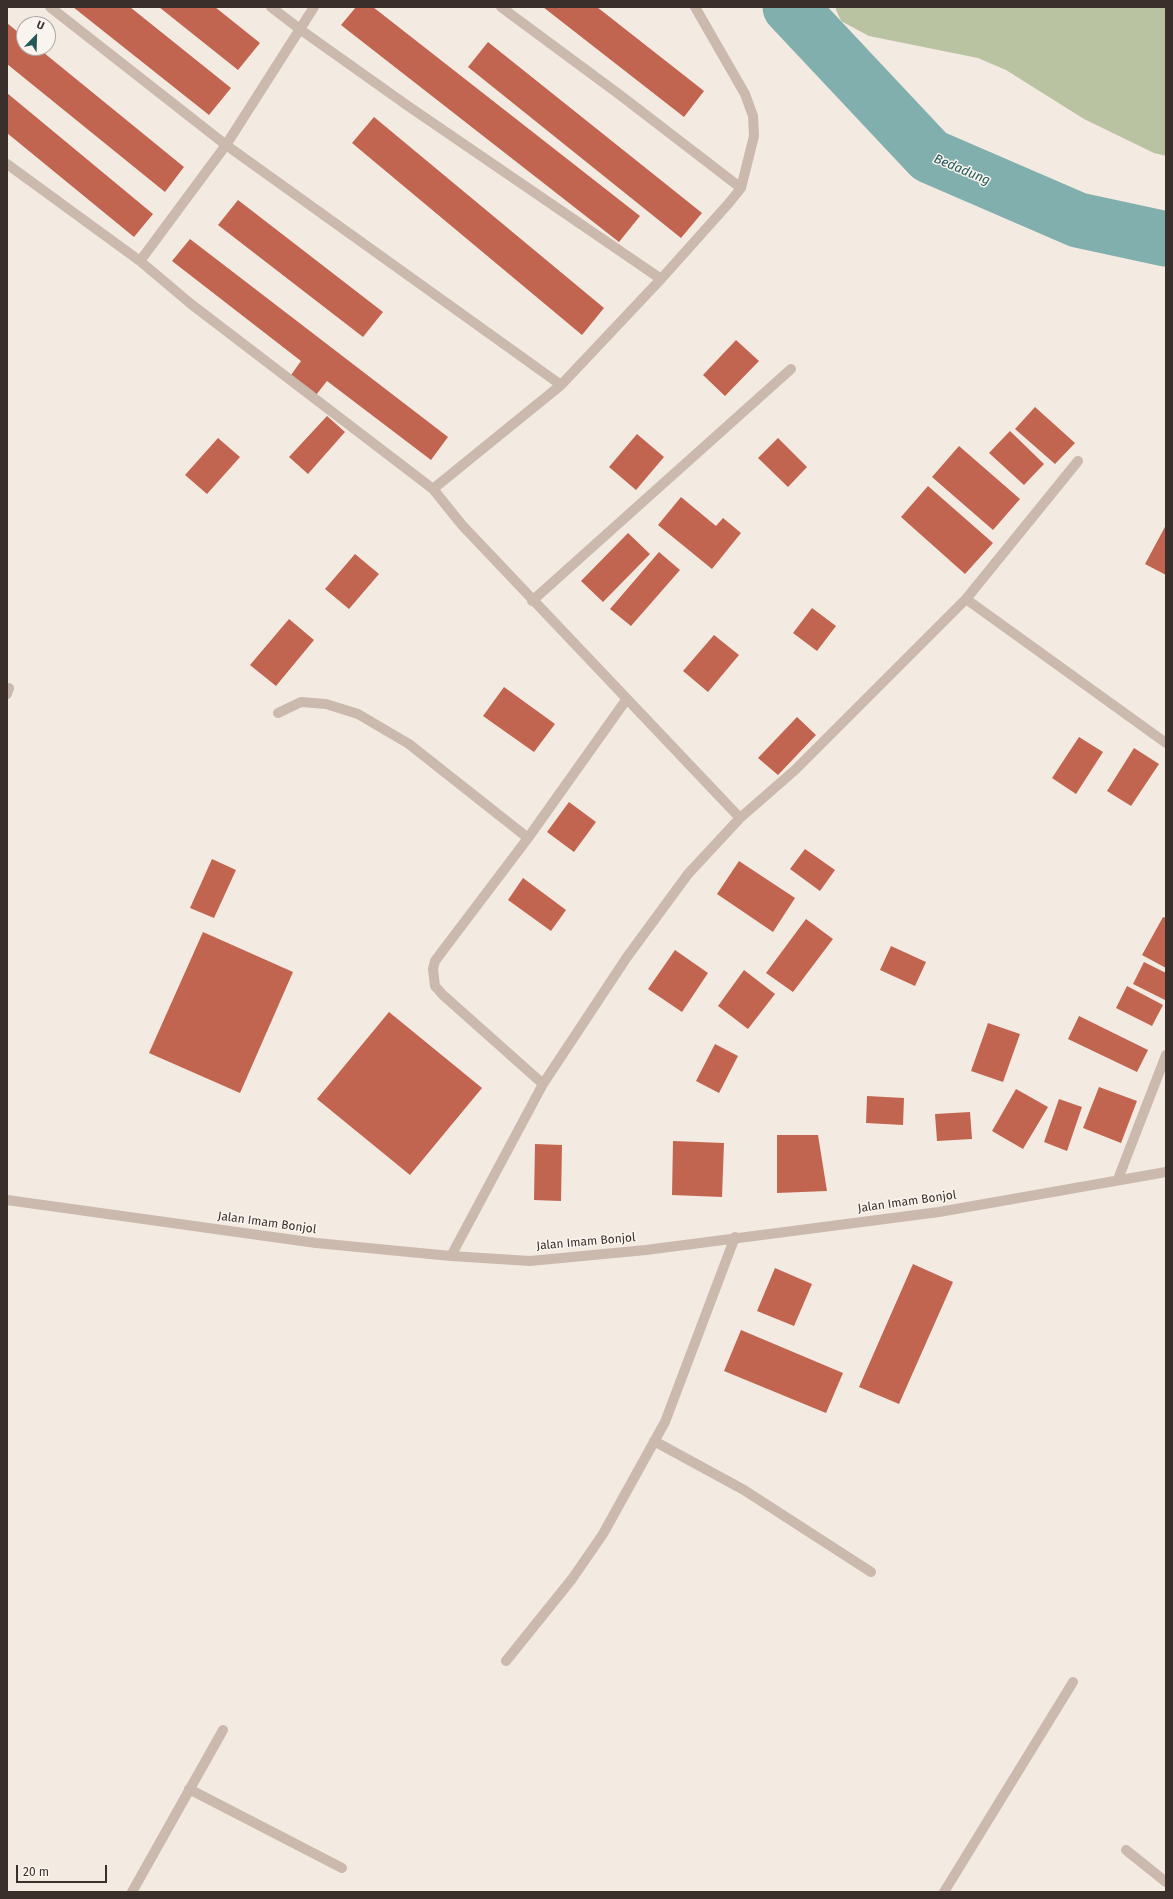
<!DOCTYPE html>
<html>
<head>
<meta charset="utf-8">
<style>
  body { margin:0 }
  #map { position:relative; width:1173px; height:1899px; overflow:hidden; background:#f3eae1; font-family:"Fira Sans",sans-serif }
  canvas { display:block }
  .frame { position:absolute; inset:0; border:8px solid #3a2f2b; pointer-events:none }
  .north { position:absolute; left:16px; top:16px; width:40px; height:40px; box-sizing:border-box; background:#faf4ee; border:1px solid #ada5a0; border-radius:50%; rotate:23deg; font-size:11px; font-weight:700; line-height:16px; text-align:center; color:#3a2f2b }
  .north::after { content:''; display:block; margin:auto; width:14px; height:18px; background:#225a5b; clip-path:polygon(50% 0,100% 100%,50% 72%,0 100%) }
  .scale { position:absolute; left:16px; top:1865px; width:91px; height:18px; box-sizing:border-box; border:2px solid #3a2f2b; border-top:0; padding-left:5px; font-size:12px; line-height:14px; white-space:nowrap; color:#3a2f2b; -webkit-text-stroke:3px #faf4ee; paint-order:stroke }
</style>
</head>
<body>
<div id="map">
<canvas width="1173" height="1899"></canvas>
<div class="frame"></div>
<div class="north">U</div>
<div class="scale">20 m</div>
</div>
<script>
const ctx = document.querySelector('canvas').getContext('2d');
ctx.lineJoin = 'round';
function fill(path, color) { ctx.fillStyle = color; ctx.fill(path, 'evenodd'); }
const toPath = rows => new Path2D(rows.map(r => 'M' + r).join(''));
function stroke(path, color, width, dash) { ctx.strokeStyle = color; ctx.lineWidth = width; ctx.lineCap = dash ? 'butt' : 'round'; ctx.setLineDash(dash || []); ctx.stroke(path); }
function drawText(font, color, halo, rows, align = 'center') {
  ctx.font = font + ' "Fira Sans",sans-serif'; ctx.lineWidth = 3; ctx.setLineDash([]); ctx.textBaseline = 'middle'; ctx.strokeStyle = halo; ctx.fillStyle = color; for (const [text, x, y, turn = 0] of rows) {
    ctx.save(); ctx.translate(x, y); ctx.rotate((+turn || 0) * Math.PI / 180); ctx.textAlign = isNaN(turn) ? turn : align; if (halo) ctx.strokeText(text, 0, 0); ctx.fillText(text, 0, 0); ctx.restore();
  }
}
const green = toPath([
  [835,7,1166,7,1166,156,1154,153,1084,119,1006,70,978,58,869,36,841,21]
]);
const river = toPath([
  [790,7,930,156,1078,220,1166,239]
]);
const building = toPath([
  [73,7,130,7,231,88,209,115],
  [159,7,215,7,260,43,238,70],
  [356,7,373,7,640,216,619,242,341,25],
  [543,7,597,7,704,91,684,117],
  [7,23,24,37,24,48,38,48,184,167,165,192,7,64],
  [488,42,702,213,681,238,468,67],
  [7,93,153,214,134,237,7,133],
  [374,117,604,308,582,335,352,143],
  [238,200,383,312,363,337,218,225],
  [190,239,448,437,431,460,327,381,316,395,291,375,301,361,172,261],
  [736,340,759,361,725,396,703,375],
  [1035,407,1075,443,1055,464,1015,429],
  [327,416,345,432,308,474,289,457],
  [1010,431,1044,464,1024,485,989,453],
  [637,434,664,457,636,490,609,467],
  [218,438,240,457,207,494,185,475],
  [778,438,807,467,788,487,758,458],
  [959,446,1020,499,993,530,932,477],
  [928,486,993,543,965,574,901,517],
  [681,497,716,526,723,518,741,533,712,569,658,525],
  [1166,525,1166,575,1145,564],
  [628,533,650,554,603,602,581,581],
  [659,552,680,570,631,626,610,609],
  [355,554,379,574,349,609,325,589],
  [812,608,836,626,817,651,793,633],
  [289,619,314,640,276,686,250,665],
  [714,635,739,655,708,692,683,671],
  [504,687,555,724,534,752,483,716],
  [797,717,816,735,778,775,758,758],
  [1079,737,1103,752,1076,794,1052,778],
  [1134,748,1159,764,1131,806,1107,791],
  [569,802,596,822,574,852,547,832],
  [805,849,835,870,820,891,790,869],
  [212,859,236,870,214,918,190,908],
  [739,861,795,898,773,932,717,894],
  [523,878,566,910,551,931,508,900],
  [1163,917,1166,918,1166,968,1142,955],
  [806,919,833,939,793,992,766,973],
  [203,932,293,972,240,1093,149,1053],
  [891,946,926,962,915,986,880,970],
  [675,950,708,973,682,1012,648,989],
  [1144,962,1166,973,1165,1000,1133,984],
  [744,970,775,994,748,1029,718,1006],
  [1127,986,1163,1005,1152,1026,1116,1008],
  [389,1012,482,1088,410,1175,317,1099],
  [1079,1016,1148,1050,1137,1072,1068,1039],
  [988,1023,1020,1034,1003,1082,971,1071],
  [715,1044,738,1056,719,1093,696,1081],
  [1099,1087,1137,1101,1121,1143,1083,1128],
  [1016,1089,1048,1107,1023,1149,992,1131],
  [867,1096,904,1098,903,1125,866,1123],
  [1059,1099,1082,1107,1067,1151,1044,1142],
  [970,1112,972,1139,937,1141,935,1114],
  [777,1135,818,1135,827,1191,777,1193],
  [673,1141,724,1143,722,1197,672,1195],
  [535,1144,562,1145,561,1201,534,1200],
  [913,1264,953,1282,899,1404,859,1387],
  [775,1268,812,1284,794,1326,757,1311],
  [741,1330,843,1373,826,1413,724,1371]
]);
const minor = toPath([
  [50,7,226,145,561,385],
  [271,7,301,30,408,106,661,279],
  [314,7,226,145,140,261,191,304,433,489,462,525,740,818],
  [501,7,620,95,741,188],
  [7,164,140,261],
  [433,489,561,385,661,279,729,203,741,188,754,136,753,116,745,94,695,7],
  [966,599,1078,461],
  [532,601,791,369],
  [7,694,9,688],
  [278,713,301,702,326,704,358,714,409,744,528,838],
  [543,1084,443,995,435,986,433,969,435,961,444,949,528,838,626,700],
  [1118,1179,1166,1055],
  [7,1200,316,1243,451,1256,530,1261,646,1250,939,1212,1166,1172],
  [451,1256,543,1084,627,957,688,874,740,818,795,770,966,599,1166,743],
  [654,1441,744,1490,871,1572],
  [506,1661,572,1579,603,1534,665,1422,735,1237],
  [189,1789,342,1868],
  [1126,1850,1166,1882],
  [132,1892,223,1730],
  [944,1892,1073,1682]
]);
const streetNames = [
  ["Jalan Imam Bonjol",907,1202,-8],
  ["Jalan Imam Bonjol",267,1223,8],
  ["Jalan Imam Bonjol",586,1242,-5]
];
const waterNames = [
  ["Bedadung",962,170,23]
];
fill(green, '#b9c2a1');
stroke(river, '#81afae', 55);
fill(building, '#c26550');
stroke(minor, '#cbb9ad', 10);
drawText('12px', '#3a2f2b', '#faf4ee', streetNames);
drawText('italic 13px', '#225a5b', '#faf4ee', waterNames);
</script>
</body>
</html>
